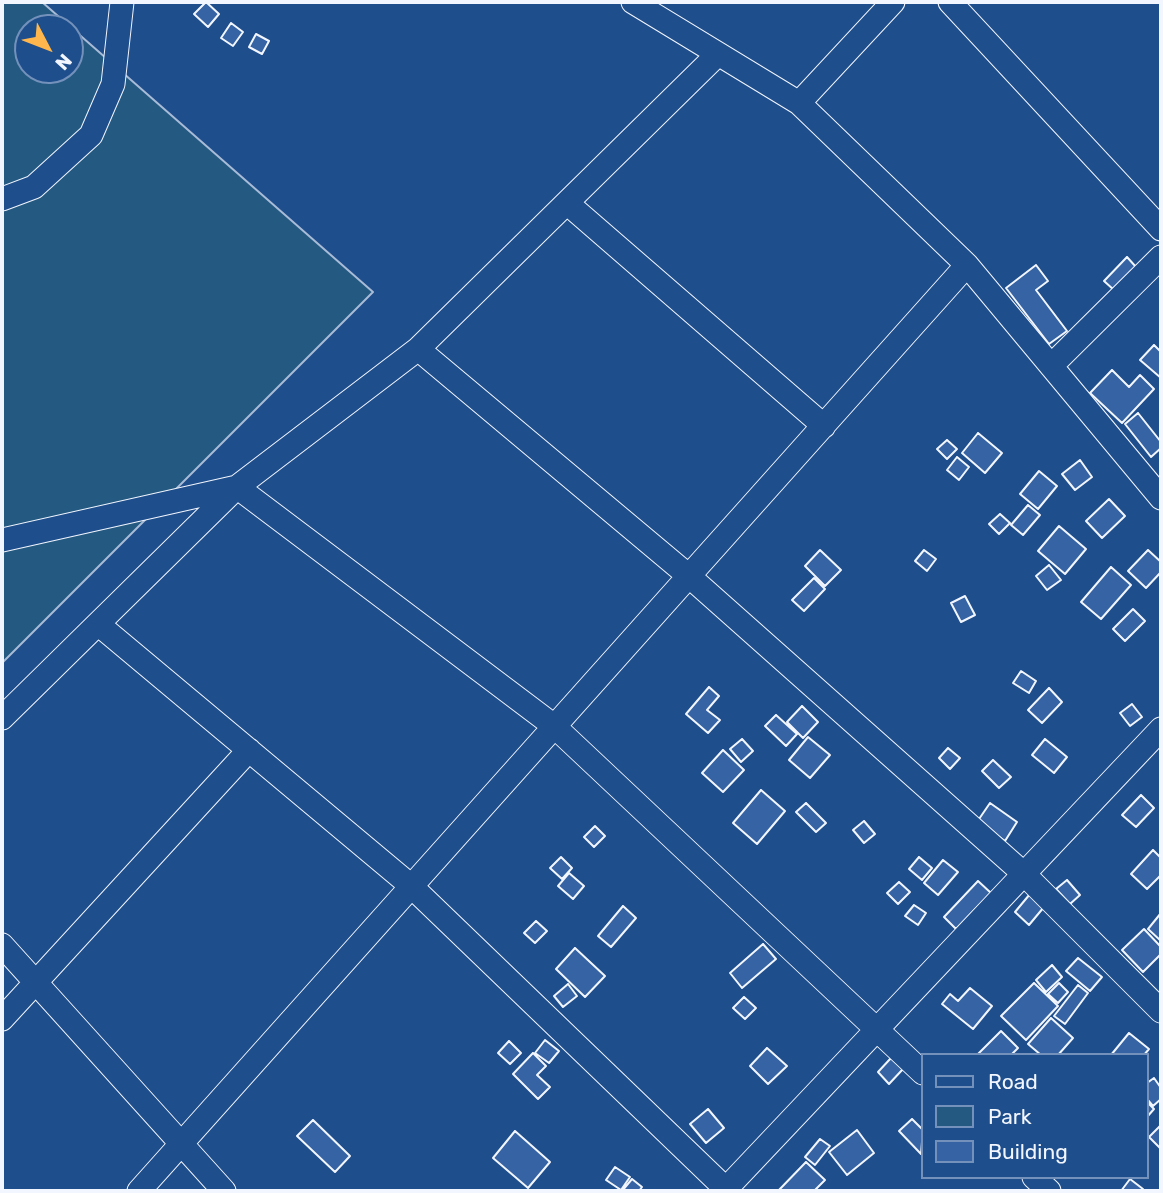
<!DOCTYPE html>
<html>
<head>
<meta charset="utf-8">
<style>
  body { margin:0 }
  #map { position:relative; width:1163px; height:1193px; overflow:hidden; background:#1f4e8c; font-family:Rubik,sans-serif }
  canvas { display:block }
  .frame { position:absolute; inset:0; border:4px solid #f2f6ff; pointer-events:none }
  .legend { position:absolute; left:921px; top:1053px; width:228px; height:126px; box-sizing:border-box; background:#1f4e8c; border:2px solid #7391ba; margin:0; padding:9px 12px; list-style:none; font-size:21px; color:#f2f6ff }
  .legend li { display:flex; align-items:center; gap:14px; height:35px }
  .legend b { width:35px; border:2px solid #7391ba }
  .north { position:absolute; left:14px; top:14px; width:70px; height:70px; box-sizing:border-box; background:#1f4e8c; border:2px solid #7391ba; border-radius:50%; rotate:132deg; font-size:19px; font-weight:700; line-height:28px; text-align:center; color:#f2f6ff }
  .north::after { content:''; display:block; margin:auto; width:24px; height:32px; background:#ffb74d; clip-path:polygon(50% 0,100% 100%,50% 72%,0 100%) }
</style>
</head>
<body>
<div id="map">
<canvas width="1163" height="1193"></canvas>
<div class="frame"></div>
<ul class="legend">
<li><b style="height:9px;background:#1f4e8c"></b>Road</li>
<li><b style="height:19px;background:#245a82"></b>Park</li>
<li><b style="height:19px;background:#3563a3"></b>Building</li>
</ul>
<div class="north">N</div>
</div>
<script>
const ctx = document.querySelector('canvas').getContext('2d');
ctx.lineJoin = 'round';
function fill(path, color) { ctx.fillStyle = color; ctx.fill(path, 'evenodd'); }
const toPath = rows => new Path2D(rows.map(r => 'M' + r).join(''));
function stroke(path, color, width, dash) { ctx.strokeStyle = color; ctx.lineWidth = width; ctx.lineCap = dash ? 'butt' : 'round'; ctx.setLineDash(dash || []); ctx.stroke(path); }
const green = toPath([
  [2,2,42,2,373,292,2,663,2,2],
  [28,28,70,28,70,70,28,70,28,28]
]);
const building = toPath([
  [206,2,219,14,208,27,194,14,206,2],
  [231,23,243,32,233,46,221,38,231,23],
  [256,34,269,41,262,54,249,47,256,34],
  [1127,257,1136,267,1114,290,1104,281,1127,257],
  [1036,265,1048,281,1036,290,1067,331,1049,344,1006,288,1036,265],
  [1154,345,1161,352,1161,378,1140,360,1154,345],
  [1112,370,1129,387,1140,375,1154,389,1122,423,1090,393,1112,370],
  [1138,413,1161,442,1161,448,1151,457,1125,424,1138,413],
  [978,433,1002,453,985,473,962,453,978,433],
  [947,440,957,449,947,459,937,449,947,440],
  [957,457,969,467,959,480,947,470,957,457],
  [1080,460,1092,477,1075,490,1062,474,1080,460],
  [1039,471,1057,486,1038,509,1020,494,1039,471],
  [1109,499,1125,516,1102,538,1086,521,1109,499],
  [1028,505,1040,515,1023,535,1011,525,1028,505],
  [1000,514,1010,523,999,534,989,524,1000,514],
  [1059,526,1086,549,1065,574,1038,551,1059,526],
  [820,550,841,570,825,586,805,566,820,550],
  [924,550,936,559,927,571,915,561,924,550],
  [1148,550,1161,562,1161,572,1146,588,1128,571,1148,550],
  [1049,565,1061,580,1047,590,1036,576,1049,565],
  [1111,567,1131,585,1101,619,1081,602,1111,567],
  [814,578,825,589,804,611,792,600,814,578],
  [965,596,975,615,961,622,951,603,965,596],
  [1133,609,1145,621,1125,641,1113,629,1133,609],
  [1021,671,1036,681,1029,693,1013,683,1021,671],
  [709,687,719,696,707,710,720,720,708,733,686,714,709,687],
  [1049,688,1062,702,1042,723,1028,710,1049,688],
  [1132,704,1142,717,1130,726,1120,713,1132,704],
  [802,706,818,722,803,738,787,722,802,706],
  [776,715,797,734,786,746,765,726,776,715],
  [808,737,830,755,810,778,789,760,808,737],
  [742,739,753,751,741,762,730,749,742,739],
  [1045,739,1067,757,1054,773,1032,755,1045,739],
  [948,748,960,758,950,769,939,758,948,748],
  [723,750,744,770,723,792,702,773,723,750],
  [993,760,1011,777,999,788,982,771,993,760],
  [761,790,785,811,757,844,733,823,761,790],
  [1141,795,1154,808,1136,827,1122,815,1141,795],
  [806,803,826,823,816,832,796,812,806,803],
  [990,803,1017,822,1005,841,977,822,990,803],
  [864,821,875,834,864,843,853,830,864,821],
  [595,826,605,836,594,847,584,837,595,826],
  [1153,850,1161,858,1161,875,1147,889,1131,874,1153,850],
  [561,857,572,868,562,879,550,868,561,857],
  [919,857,932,868,922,880,909,869,919,857],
  [943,860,958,872,938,895,924,883,943,860],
  [569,873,584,886,573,899,558,886,569,873],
  [1067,880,1080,895,1070,904,1056,889,1067,880],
  [978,881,991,893,956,929,944,917,978,881],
  [899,882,910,892,898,904,887,893,899,882],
  [1030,894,1044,907,1029,925,1015,912,1030,894],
  [914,905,926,913,918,925,905,916,914,905],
  [623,906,636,918,611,947,598,936,623,906],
  [1161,913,1161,941,1148,929,1161,913],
  [536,921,547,931,535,943,524,933,536,921],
  [1144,929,1161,947,1161,954,1143,972,1122,950,1144,929],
  [763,944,776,959,742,988,730,973,763,944],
  [575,948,605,976,585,997,556,969,575,948],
  [1078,958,1102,977,1090,991,1066,971,1078,958],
  [1052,965,1062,977,1046,992,1036,980,1052,965],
  [1034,983,1058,1006,1026,1040,1001,1016,1034,983],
  [1059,983,1068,992,1058,1003,1048,994,1059,983],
  [568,984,577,996,563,1007,554,996,568,984],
  [1078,985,1088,993,1065,1024,1054,1016,1078,985],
  [970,988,992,1006,973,1029,942,1004,950,994,958,1001,970,988],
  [744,997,756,1008,745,1019,733,1008,744,997],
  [1051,1018,1073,1038,1058,1055,1041,1055,1028,1044,1051,1018],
  [1001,1031,1018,1048,1011,1055,977,1055,1001,1031],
  [1129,1033,1149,1049,1144,1055,1111,1055,1129,1033],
  [545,1040,559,1051,549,1063,535,1053,545,1040],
  [509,1041,521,1053,510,1064,498,1053,509,1041],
  [767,1048,787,1066,768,1084,750,1066,767,1048],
  [533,1053,546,1066,537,1075,550,1087,538,1099,513,1074,533,1053],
  [891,1058,903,1069,889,1084,878,1072,891,1058],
  [1154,1078,1161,1088,1161,1099,1153,1106,1147,1099,1147,1083,1154,1078],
  [1147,1102,1154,1109,1147,1117,1147,1102],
  [708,1109,724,1128,706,1143,690,1124,708,1109],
  [912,1119,923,1130,921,1154,899,1131,912,1119],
  [313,1120,350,1156,335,1172,297,1136,313,1120],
  [1161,1125,1161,1149,1149,1137,1161,1125],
  [857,1130,874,1153,847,1175,829,1152,857,1130],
  [515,1131,550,1162,528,1188,493,1158,515,1131],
  [820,1139,830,1146,815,1165,805,1157,820,1139],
  [806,1162,825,1180,814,1191,778,1191,806,1162],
  [615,1167,630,1177,621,1190,606,1180,615,1167],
  [632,1179,642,1187,639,1191,622,1191,632,1179],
  [1130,1179,1143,1189,1141,1191,1121,1191,1130,1179]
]);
const minor = toPath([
  [633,2,799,103,967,265,1161,498],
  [950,2,1161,229],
  [799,103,893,2],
  [2,199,34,187,91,135,113,84,122,2],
  [567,203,824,426],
  [418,349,690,577,1023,873,1161,1011],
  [1051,366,1161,257],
  [2,540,237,487,554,726,923,1073],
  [98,624,410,885,728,1191],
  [2,718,237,487,418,349,718,54],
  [2,945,224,1191],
  [2,1019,249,750],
  [1034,1177,1049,1191],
  [139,1191,967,265],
  [724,1191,1161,729]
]);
fill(green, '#245a82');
stroke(green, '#a8bbd7', 2);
fill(building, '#3563a3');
stroke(building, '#f2f6ff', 2);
stroke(minor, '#f2f6ff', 25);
stroke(minor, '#1f4e8c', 23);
</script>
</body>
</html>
